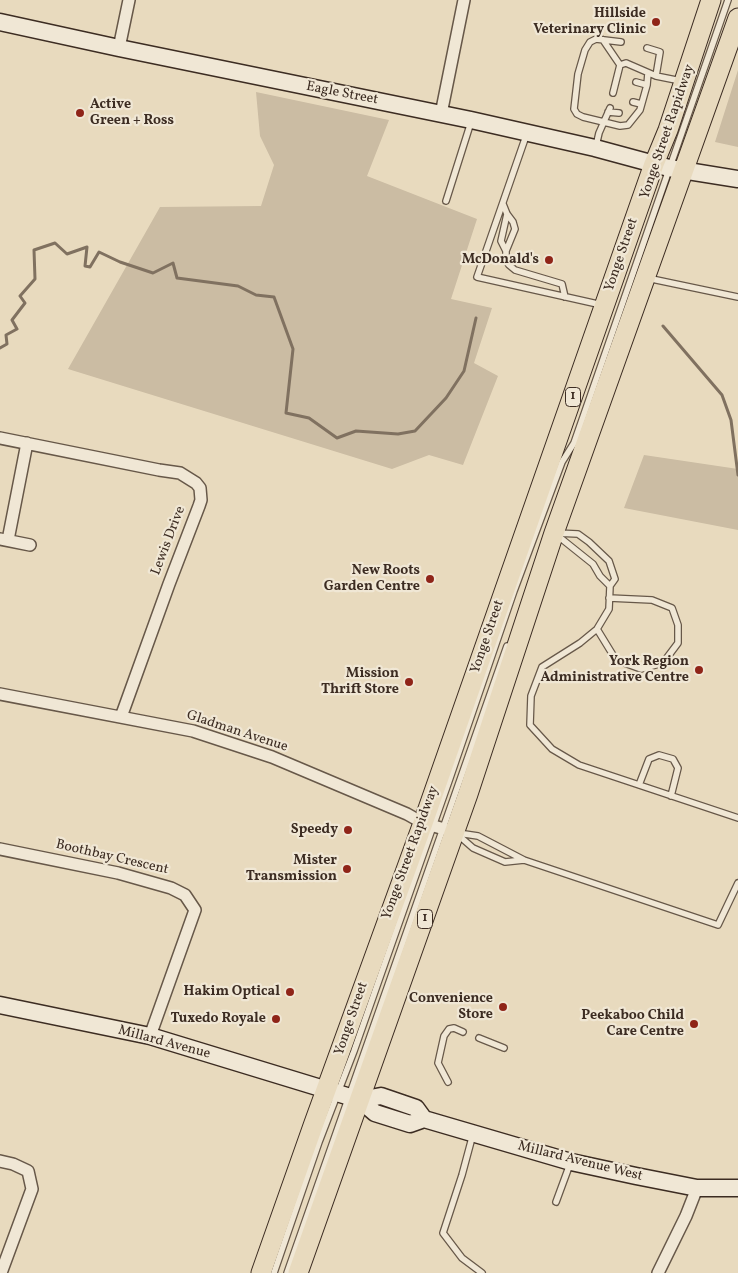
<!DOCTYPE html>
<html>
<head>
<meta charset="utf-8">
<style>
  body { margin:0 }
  canvas { display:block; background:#e8dabe }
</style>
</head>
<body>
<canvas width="738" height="1273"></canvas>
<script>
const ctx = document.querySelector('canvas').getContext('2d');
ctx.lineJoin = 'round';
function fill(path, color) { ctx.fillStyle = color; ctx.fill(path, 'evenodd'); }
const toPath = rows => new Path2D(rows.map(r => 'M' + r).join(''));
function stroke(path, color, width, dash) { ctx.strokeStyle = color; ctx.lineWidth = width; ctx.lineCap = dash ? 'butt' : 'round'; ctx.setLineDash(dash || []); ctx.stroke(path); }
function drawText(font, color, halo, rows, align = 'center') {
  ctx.font = font + ' Vollkorn,serif'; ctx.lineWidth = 4.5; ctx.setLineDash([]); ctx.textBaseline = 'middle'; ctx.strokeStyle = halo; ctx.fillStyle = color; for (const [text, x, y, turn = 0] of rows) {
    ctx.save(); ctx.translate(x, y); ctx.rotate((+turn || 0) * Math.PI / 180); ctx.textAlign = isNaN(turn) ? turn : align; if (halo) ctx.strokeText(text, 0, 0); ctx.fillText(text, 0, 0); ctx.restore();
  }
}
const green = toPath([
  [738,70,738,147,715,142],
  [256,92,389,120,367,176,477,219,451,299,492,308,474,363,498,376,463,465,429,455,392,469,68,369,160,207,261,206,274,165,260,136],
  [644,455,738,469,738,530,624,508]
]);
const stream = toPath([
  [663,326,722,395,731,420,738,475],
  [0,348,7,344,6,335,17,329,12,320,25,303,20,296,35,279,34,250,55,243,67,254,87,247,85,266,90,267,99,252,120,262,153,273,173,263,177,278,238,286,256,295,274,297,293,349,286,413,309,418,337,438,356,431,398,434,415,431,446,398,464,371,476,318]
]);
const lane = toPath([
  [603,40,620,65],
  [621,42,596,39,590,42,585,50,578,74,574,109,577,114,583,117,620,126,628,125,640,110,647,85,648,73],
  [647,48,660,52,656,76],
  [636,82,647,85],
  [613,93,620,65,626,63,656,76,681,81],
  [633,102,641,104],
  [608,112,619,113],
  [527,133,477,277,602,305],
  [596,146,599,133,610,108],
  [446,201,471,122],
  [503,204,507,214,513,222,515,229,506,251,506,260,509,265,515,270,562,284,565,297],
  [506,251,501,241,507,214],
  [647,278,738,297],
  [556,533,578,534,589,542,609,561,615,579,610,586,609,609,597,629,580,643,542,667,531,696,530,725,552,749,579,765,738,818],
  [558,536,593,564,600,576,610,586],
  [597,629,616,660,641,669,663,663,678,643,678,625,672,608,652,600,609,598],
  [639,785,649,759,659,755,673,759,678,768,671,796],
  [458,833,478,836,524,860,718,925,738,883],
  [457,834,473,848,505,862,524,860],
  [479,1038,504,1048],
  [448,1082,438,1063,444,1036,449,1029,454,1028,463,1032],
  [473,1134,462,1175,443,1233,462,1258,482,1273],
  [556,1202,570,1164],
  [274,1273,319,1142,354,1051,450,778,514,591,562,462,574,443,728,0],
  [287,1273,507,646]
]);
const street = toPath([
  [119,48,129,0],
  [441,114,464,0],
  [0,438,159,470,180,473,196,483,200,488,201,500,199,506,169,584,121,717],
  [0,539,30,545],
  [8,540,27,443],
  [0,694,193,731,272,757,407,814,423,823,455,832],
  [0,849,118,873,171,888,185,895,195,910,150,1036],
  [0,1161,13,1164,28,1171,32,1189,1,1273],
  [658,1273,686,1216,697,1188]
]);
const secondary = toPath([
  [0,22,119,48,471,120,595,148,669,168,738,179],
  [0,1005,150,1036,360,1100,375,1113,410,1124,424,1119,571,1162,636,1176,697,1188,738,1188],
  [360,1100,381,1096,416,1108,424,1119]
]);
const primary = toPath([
  [261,1273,314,1123,423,823,654,164,668,130,711,0],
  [298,1273,468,794,554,533,738,18]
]);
const markers = [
  [656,22,5,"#8f2418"],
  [80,113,5,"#8f2418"],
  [549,260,5,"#8f2418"],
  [430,579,5,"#8f2418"],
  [699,670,5,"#8f2418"],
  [409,682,5,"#8f2418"],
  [348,830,5,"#8f2418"],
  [347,869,5,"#8f2418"],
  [290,992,5,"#8f2418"],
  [503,1007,5,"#8f2418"],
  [276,1019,5,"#8f2418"],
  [694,1024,5,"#8f2418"]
];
const shields = [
  [573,397,15],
  [425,919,15]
];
const shieldNames = [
  ["1",573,397],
  ["1",425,919]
];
const poiNames = [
  ["Hillside",646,14],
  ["Veterinary Clinic",646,30],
  ["Active",90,105,"left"],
  ["Green + Ross",90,121,"left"],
  ["McDonald's",539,260],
  ["New Roots",420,571],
  ["Garden Centre",420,587],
  ["York Region",689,662],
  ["Administrative Centre",689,678],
  ["Mission",399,674],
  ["Thrift Store",399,690],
  ["Speedy",338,830],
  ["Mister",337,861],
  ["Transmission",337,877],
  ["Hakim Optical",280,992],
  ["Convenience",493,999],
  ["Store",493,1015],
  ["Peekaboo Child",684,1016],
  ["Care Centre",684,1032],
  ["Tuxedo Royale",266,1019]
];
const streetNames = [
  ["Eagle Street",342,94,11],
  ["Yonge Street Rapidway",668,132,-71],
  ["Yonge Street",622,255,-71],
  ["Lewis Drive",169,541,-69],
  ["Yonge Street",488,637,-71],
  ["Gladman Avenue",237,732,18],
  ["Yonge Street Rapidway",411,853,-70],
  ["Boothbay Crescent",112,858,13],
  ["Yonge Street",352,1019,-71],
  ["Millard Avenue",164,1043,15],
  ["Millard Avenue West",580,1162,14]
];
fill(green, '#cbbca3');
stroke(stream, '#807160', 3);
stroke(lane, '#675849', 8);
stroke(street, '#675849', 14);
stroke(secondary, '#3c2c22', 19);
stroke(primary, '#3c2c22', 21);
stroke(lane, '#f0e7d5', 5.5);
stroke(street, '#f0e7d5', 11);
stroke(secondary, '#f0e7d5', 16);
stroke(primary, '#e8dabe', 19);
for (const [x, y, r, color] of markers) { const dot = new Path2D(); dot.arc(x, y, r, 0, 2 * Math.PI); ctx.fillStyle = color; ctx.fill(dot); stroke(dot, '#f0e7d5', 2); }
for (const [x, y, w] of shields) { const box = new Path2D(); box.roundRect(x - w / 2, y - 9.5, w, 19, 4); ctx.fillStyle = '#f0e7d5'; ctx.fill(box); stroke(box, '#3c2c22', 1); }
drawText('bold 12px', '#3c2c22', null, shieldNames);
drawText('bold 14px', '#3c2c22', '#f0e7d5', poiNames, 'right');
drawText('14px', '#3c2c22', '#f0e7d5', streetNames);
</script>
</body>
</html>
